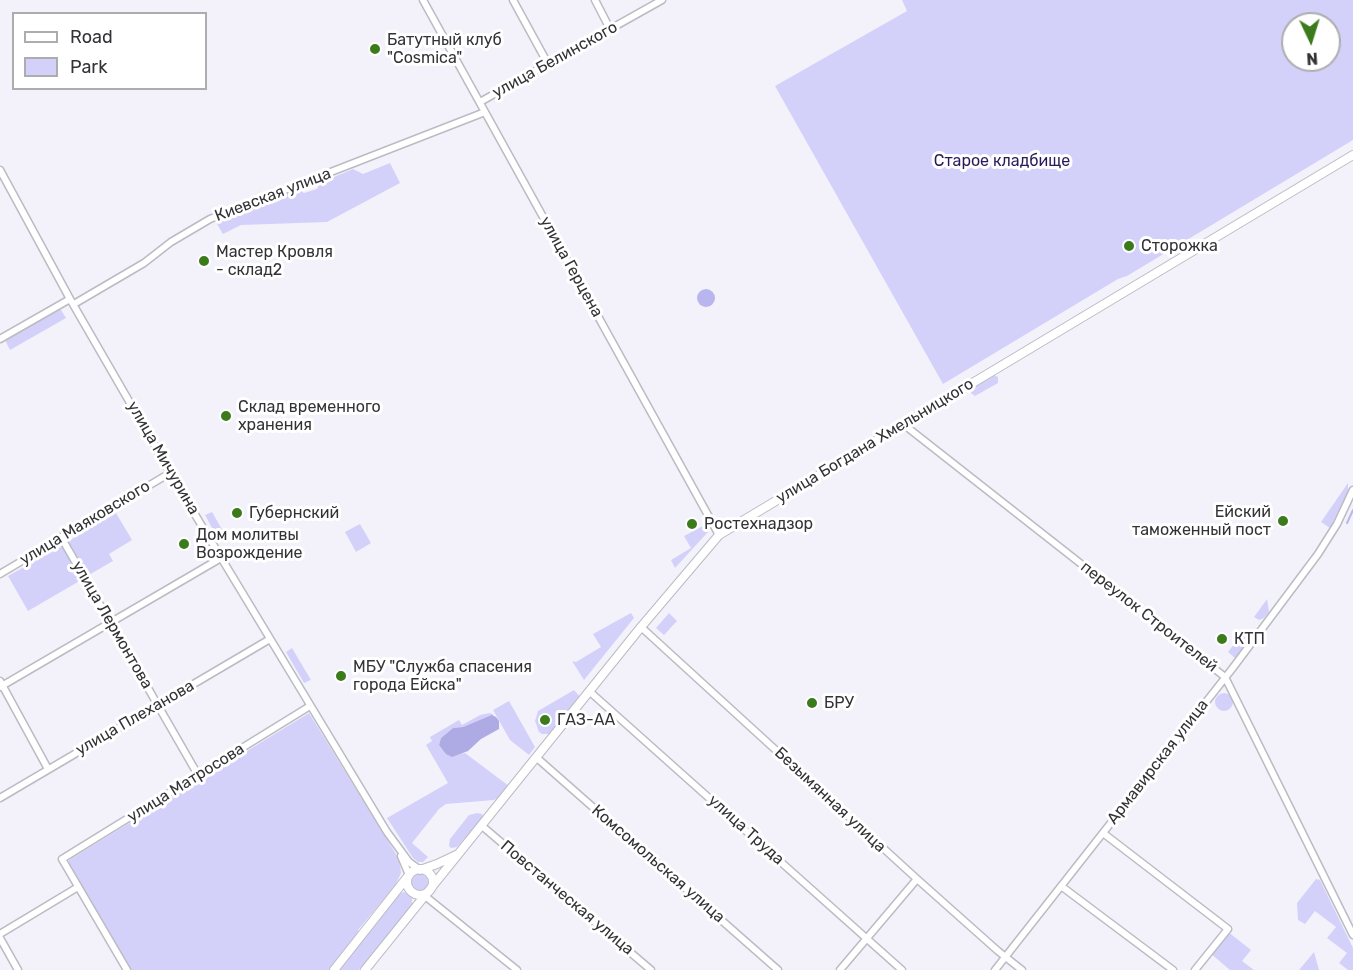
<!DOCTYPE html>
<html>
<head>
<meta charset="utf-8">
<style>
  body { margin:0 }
  #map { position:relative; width:1353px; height:970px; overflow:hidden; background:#f3f2fb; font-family:Rubik,sans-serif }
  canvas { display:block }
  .legend { position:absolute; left:12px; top:12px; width:195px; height:78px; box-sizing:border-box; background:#fff; border:2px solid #adadaf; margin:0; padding:8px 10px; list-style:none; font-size:18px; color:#333337 }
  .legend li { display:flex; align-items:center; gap:12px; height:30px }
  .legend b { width:30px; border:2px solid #adadaf }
  .north { position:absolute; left:1281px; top:12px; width:60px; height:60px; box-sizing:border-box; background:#fff; border:2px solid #adadaf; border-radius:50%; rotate:176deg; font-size:16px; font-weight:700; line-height:24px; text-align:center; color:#333337 }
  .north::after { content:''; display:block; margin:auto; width:21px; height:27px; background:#3b7b1b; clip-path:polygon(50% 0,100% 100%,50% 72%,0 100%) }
</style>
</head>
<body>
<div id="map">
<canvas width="1353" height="970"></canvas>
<ul class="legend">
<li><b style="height:8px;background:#fff"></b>Road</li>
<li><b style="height:16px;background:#d3d1fa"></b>Park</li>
</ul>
<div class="north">N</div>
</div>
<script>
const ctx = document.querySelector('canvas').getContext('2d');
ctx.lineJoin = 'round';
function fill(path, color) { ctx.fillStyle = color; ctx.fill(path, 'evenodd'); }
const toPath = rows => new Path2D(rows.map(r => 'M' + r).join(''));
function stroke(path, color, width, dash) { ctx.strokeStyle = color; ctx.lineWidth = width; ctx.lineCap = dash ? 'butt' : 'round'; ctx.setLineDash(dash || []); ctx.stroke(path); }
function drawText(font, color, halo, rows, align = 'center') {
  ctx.font = font + ' Rubik,sans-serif'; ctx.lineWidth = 6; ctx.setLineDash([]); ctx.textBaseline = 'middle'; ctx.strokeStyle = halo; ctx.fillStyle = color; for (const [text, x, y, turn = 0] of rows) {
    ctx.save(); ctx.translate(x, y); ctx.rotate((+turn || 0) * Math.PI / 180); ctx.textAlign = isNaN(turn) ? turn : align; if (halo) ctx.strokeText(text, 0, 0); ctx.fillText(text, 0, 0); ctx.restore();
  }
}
const green = toPath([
  [902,0,1353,0,1353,140,1127,276,1118,279,943,384,775,86,907,11],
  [1293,24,1329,24,1329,60,1293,60],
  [390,163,400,183,327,222,241,225,223,234,217,224,218,220,298,189,304,193,317,189,320,183,353,169,363,174],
  [58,309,61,310,66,318,10,350,5,340],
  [994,375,998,377,998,383,975,396,971,393,970,388],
  [1348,483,1348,491,1330,528,1321,522],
  [212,512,224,533,217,537,205,515],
  [116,513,132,540,109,554,113,561,87,576,67,542],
  [360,524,371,543,356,552,345,532],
  [707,524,708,532,675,568,671,560,691,548,684,536],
  [63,545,83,579,28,611,8,576],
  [1267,599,1269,612,1264,618,1259,620,1254,617],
  [631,613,634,618,584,680,572,661,576,662,601,647,593,634],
  [669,613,677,621,664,635,656,628],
  [1245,630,1249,633,1249,640,1235,658,1228,652],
  [292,648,311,680,304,683,286,652],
  [574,690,581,698,551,734,542,734,539,732,535,721,538,711],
  '1215 702a9 9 0 1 1 18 0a9 9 0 1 1-18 0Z',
  [509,701,535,747,529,755,510,740,493,710],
  [309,713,396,854,400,865,401,873,395,886,358,930,359,933,329,970,131,970,68,865,69,860],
  [490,713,494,715,463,727,453,728,441,738,439,745,450,756,465,753,509,786,499,797,494,800,446,804,439,809,412,843,428,857,423,862,418,862,413,858,387,818,448,783,426,745,432,741,430,737,459,720,462,725,480,715],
  [477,813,482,814,483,817,457,847,451,848,449,846,450,839,469,815],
  '410 882a9 9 0 1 1 18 0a9 9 0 1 1-18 0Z',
  [1316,879,1320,880,1353,948,1353,970,1348,970,1339,963,1347,953,1327,938,1336,927,1315,911,1305,924,1298,920,1297,903],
  [404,892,412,898,412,905,359,970,339,970,399,894],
  [1227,931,1251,950,1242,961,1254,970,1230,970,1210,953],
  [1314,952,1319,970,1299,970]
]);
const forest = toPath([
  [492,715,496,717,499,721,499,729,481,739,468,751,452,757,446,754,439,745,441,738,453,728,463,727]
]);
const water = toPath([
  '697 298a9 9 0 1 1 18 0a9 9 0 1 1-18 0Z'
]);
const stream = toPath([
  [1347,523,1353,510]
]);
const minor = toPath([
  [423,0,719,535],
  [513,0,548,64],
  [595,0,610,29],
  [480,102,662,0],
  [0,170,70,299,185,498,387,832,409,862,420,870],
  [74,304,144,263,171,242,210,219,485,112],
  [0,339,70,299],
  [903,424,1225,677,1353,935],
  [61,537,198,775],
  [0,574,170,473],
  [641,627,917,879,998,951,1022,970],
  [0,681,48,769],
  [0,687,221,558],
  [589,691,902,970],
  [537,758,778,970],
  [0,798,270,639],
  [482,826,651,970],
  [1103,833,1228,929,1195,970],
  [401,856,409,875],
  [1061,886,1173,970],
  [425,896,517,970],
  [0,934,78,887],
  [0,938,18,970],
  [127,970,62,859,310,706],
  [840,970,917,879],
  [995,970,1232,669,1318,554,1337,524,1353,490]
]);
const major = toPath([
  '407 882a13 13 0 1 1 26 0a13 13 0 1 1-26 0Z',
  [420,870,437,864,456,855],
  [334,970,409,875],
  [365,970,641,627,719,535,1353,155]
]);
const markers = [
  [375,49,6,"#3b7b1b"],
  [1129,246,6,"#3b7b1b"],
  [204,261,6,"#3b7b1b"],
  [226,416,6,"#3b7b1b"],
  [237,513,6,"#3b7b1b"],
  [1283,521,6,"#3b7b1b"],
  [692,524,6,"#3b7b1b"],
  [184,544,6,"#3b7b1b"],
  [1222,639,6,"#3b7b1b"],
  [341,676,6,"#3b7b1b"],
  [812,703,6,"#3b7b1b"],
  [545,720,6,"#3b7b1b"]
];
const poiNames = [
  ["Батутный клуб",387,40],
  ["\"Cosmica\"",387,58],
  ["Сторожка",1141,246],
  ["Мастер Кровля",216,252],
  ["- склад2",216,270],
  ["Склад временного",238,407],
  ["хранения",238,425],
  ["Ейский",1271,512,"right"],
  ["таможенный пост",1271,530,"right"],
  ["Губернский",249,513],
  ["Ростехнадзор",704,524],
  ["Дом молитвы",196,535],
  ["Возрождение",196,553],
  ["КТП",1234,639],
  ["МБУ \"Служба спасения",353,667],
  ["города Ейска\"",353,685],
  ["БРУ",824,703],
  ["ГАЗ-АА",557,720]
];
const streetNames = [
  ["улица Белинского",555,60,-29],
  ["Киевская улица",273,195,-21],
  ["улица Герцена",571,267,61],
  ["улица Богдана Хмельницкого",875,441,-31],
  ["улица Мичурина",163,458,60],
  ["улица Маяковского",85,523,-31],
  ["переулок Строителей",1149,617,38],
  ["улица Лермонтова",112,625,60],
  ["улица Плеханова",135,718,-30],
  ["Армавирская улица",1158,762,-52],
  ["улица Матросова",186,783,-32],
  ["Безымянная улица",830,800,43],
  ["улица Труда",746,830,42],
  ["Комсомольская улица",658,864,41],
  ["Повстанческая улица",567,898,40]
];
const parkNames = [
  ["Старое кладбище",1002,161]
];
fill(green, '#d3d1fa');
fill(forest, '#aeaae4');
fill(water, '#b9b5ef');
stroke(stream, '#b9b5ef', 2);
stroke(minor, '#bbbbc3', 9);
stroke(major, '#bbbbc3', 10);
stroke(minor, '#fff', 6);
stroke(major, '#fff', 8);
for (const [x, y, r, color] of markers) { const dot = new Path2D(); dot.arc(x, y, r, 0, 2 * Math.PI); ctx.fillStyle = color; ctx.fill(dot); stroke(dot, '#fff', 2); }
drawText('16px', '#333337', '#fff', poiNames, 'left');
drawText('16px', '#333337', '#fff', streetNames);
drawText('16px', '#291a5c', '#fff', parkNames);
</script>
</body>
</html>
